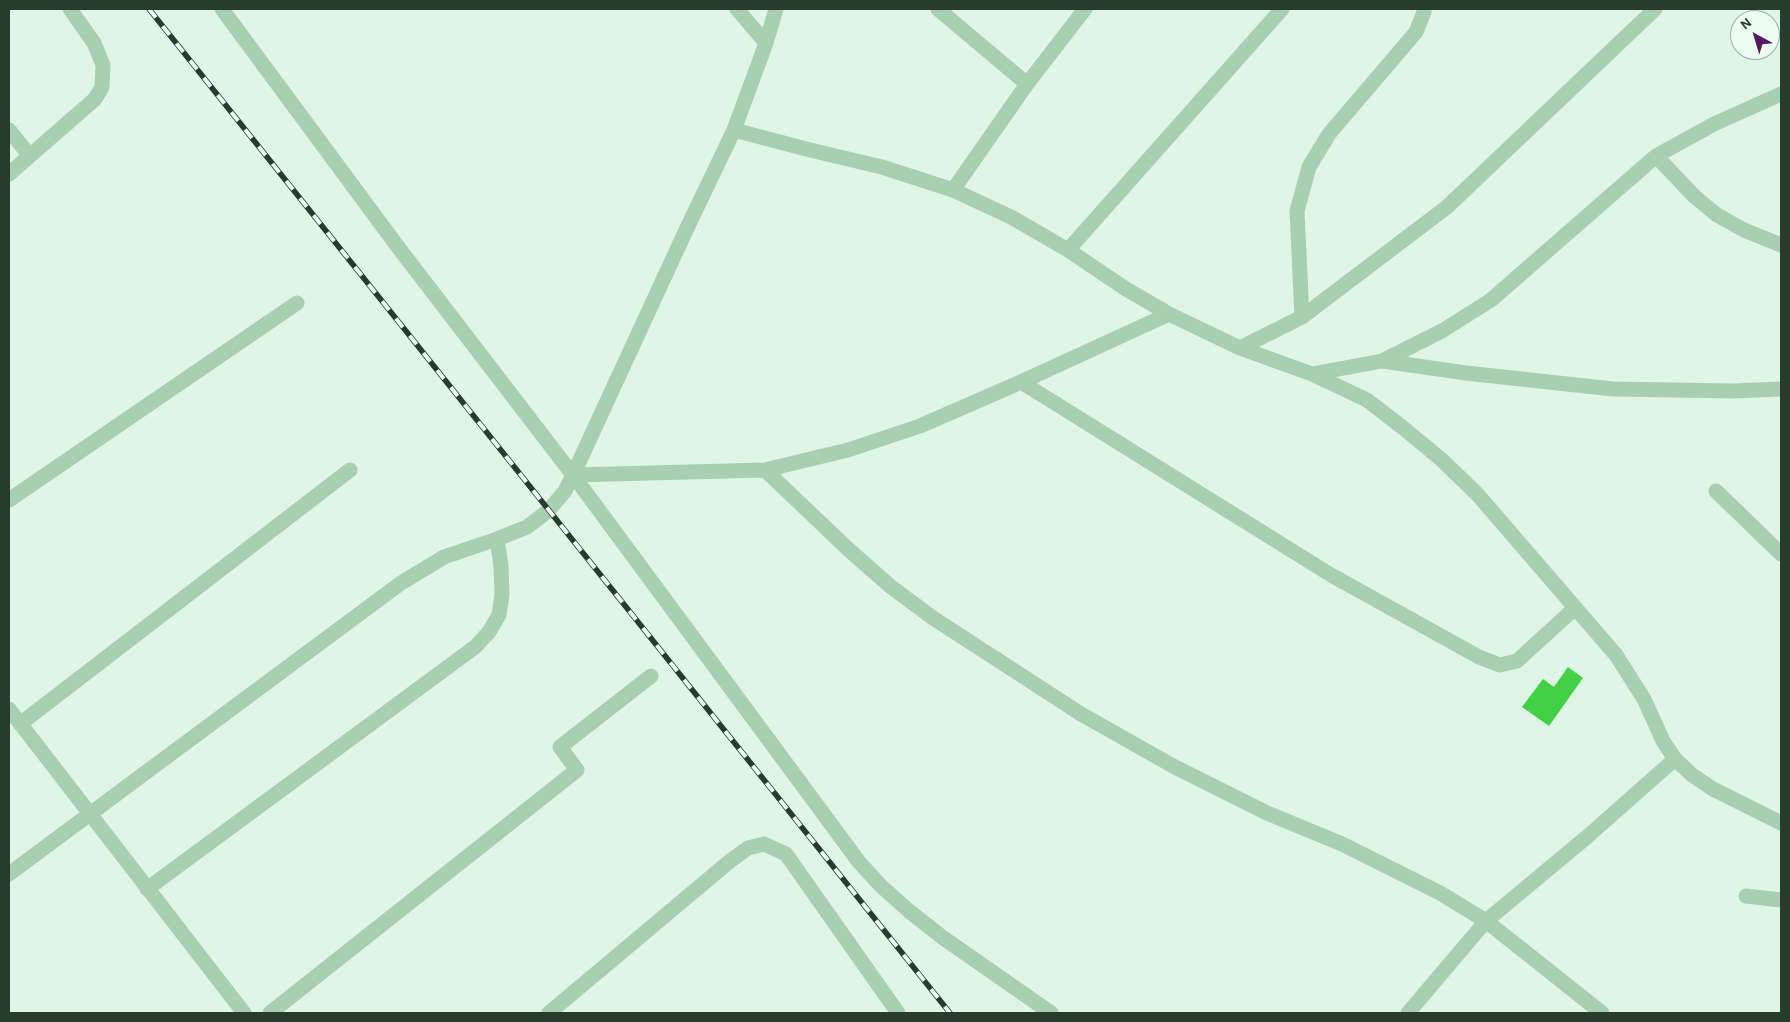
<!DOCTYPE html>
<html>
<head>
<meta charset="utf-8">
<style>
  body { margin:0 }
  #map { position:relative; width:1790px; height:1022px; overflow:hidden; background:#dff5e6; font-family:"Alegreya Sans",sans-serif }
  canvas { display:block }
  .frame { position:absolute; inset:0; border:10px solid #293b2b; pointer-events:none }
  .north { position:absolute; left:1730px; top:10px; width:50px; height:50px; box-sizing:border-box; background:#ecfcf1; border:1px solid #9eafa2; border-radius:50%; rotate:321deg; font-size:14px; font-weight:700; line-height:20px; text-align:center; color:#293b2b }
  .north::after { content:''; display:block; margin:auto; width:18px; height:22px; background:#571a61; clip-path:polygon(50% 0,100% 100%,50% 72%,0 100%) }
</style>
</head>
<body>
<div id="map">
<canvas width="1790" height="1022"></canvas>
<div class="frame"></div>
<div class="north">N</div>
</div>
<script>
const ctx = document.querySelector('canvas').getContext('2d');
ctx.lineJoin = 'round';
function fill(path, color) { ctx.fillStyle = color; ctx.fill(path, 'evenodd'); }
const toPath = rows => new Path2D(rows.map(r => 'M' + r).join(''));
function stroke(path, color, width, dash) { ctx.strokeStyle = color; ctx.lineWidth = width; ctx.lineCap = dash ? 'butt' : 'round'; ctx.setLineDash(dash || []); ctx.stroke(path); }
const building = toPath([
  [1568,667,1583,678,1549,726,1522,707,1543,679,1554,687]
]);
const minor = toPath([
  [222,9,398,247,573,475,859,862,881,886,909,911,942,937,1051,1013],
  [737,9,766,43],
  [938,9,1027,84],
  [9,130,30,156],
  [734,130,810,150,882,167,953,190,1011,217,1068,250,1126,289,1169,314],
  [1656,156,1695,197,1717,215,1744,230,1781,245],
  [9,174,95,99,102,87,103,65,94,43,70,9],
  [953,190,1027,84,1085,9],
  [1068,250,1282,9],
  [1302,317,1297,211,1309,167,1329,134,1416,32,1424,12,1424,9],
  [1240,348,1312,374,1367,400,1402,427,1442,460,1478,495,1616,655,1644,699,1663,741,1675,759,1692,775,1713,789,1781,823],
  [1382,361,1466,373,1613,389,1733,391,1781,389],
  [1312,374,1382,361,1442,331,1491,300,1656,156,1714,124,1781,94],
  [1021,382,1331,575,1479,657,1500,665,1517,661,1575,608],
  [765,470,848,549,890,586,933,618,1081,714,1173,766,1267,813,1342,844,1440,893,1486,921,1602,1013],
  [573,475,765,470,848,450,920,426,1021,382,1169,314,1240,348,1302,317,1447,207,1655,9],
  [1716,491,1781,554],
  [9,500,297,303],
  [9,709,244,1013],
  [20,724,350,470],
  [9,874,401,583,444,557,497,539],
  [147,889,475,647,489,632,499,615,502,595,501,566,497,539,527,527,548,511,565,491,573,475,687,228,734,130,766,43,776,9],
  [1746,896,1781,900],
  [270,1013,577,770,560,747,651,676],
  [549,1013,730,861,748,848,764,844,786,854,898,1013],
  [1408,1013,1486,921,1588,836,1675,759]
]);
const rail = toPath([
  [149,9,950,1013]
]);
fill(building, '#41d046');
stroke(minor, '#a9cfb2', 15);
stroke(rail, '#293b2b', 5.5);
stroke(rail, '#ecfcf1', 4, [11]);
</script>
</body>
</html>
